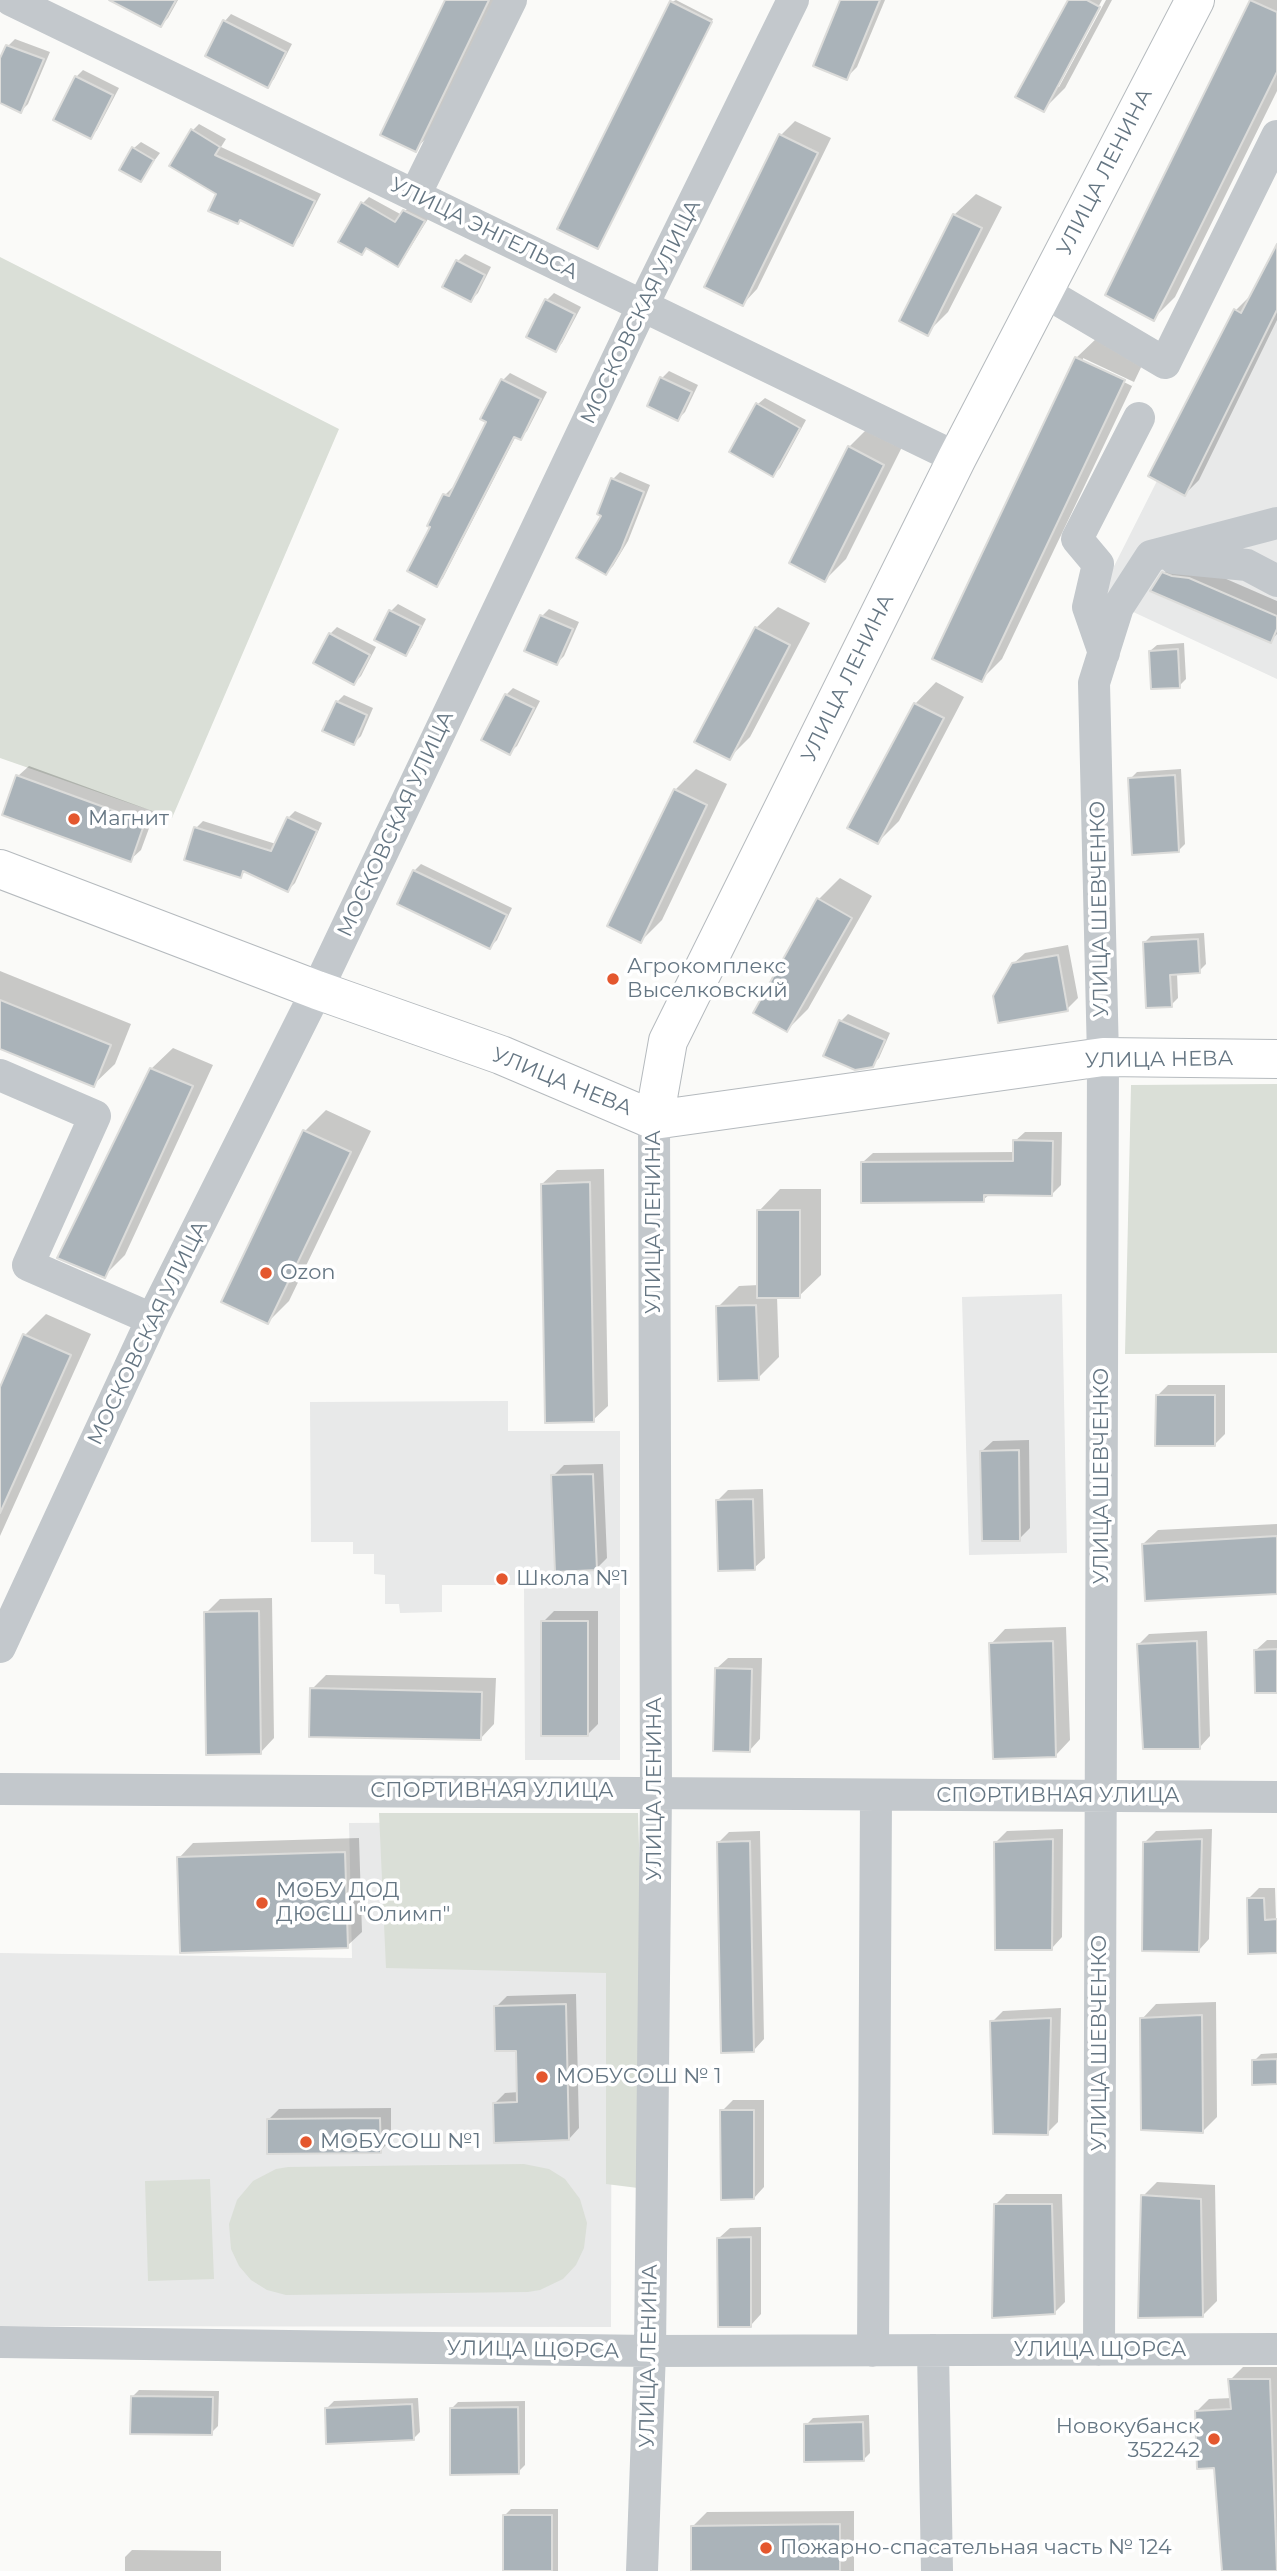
<!DOCTYPE html>
<html>
<head>
<meta charset="utf-8">
<style>
  body { margin:0 }
  canvas { display:block; background:#fafaf8 }
</style>
</head>
<body>
<canvas width="1277" height="2571"></canvas>
<script>
const ctx = document.querySelector('canvas').getContext('2d');
ctx.lineJoin = 'round';
function fill(path, color) { ctx.fillStyle = color; ctx.fill(path, 'evenodd'); }
const toPath = rows => new Path2D(rows.map(r => 'M' + r).join(''));
function stroke(path, color, width, dash) { ctx.strokeStyle = color; ctx.lineWidth = width; ctx.lineCap = dash ? 'butt' : 'round'; ctx.setLineDash(dash || []); ctx.stroke(path); }
function drawText(font, color, halo, rows, align = 'center') {
  ctx.font = font + ' Montserrat,sans-serif'; ctx.lineWidth = 7; ctx.setLineDash([]); ctx.textBaseline = 'middle'; ctx.strokeStyle = halo; ctx.fillStyle = color; for (const [text, x, y, turn = 0] of rows) {
    ctx.save(); ctx.translate(x, y); ctx.rotate((+turn || 0) * Math.PI / 180); ctx.textAlign = isNaN(turn) ? turn : align; if (halo) ctx.strokeText(text, 0, 0); ctx.fillText(text, 0, 0); ctx.restore();
  }
}
const built = toPath([
  [1277,243,1277,679,1099,596],
  [1062,1294,1067,1553,969,1555,962,1297],
  [508,1401,508,1431,620,1431,620,1760,525,1760,524,1585,442,1585,442,1612,400,1613,399,1604,385,1604,385,1575,374,1574,374,1554,353,1554,353,1542,311,1542,310,1402],
  [612,1821,611,2327,0,2326,0,1953,352,1958,349,1823]
]);
const green = toPath([
  [0,257,339,429,172,818,0,758],
  [1277,1084,1277,1353,1125,1354,1131,1085],
  [379,1813,638,1813,643,1973,638,2188,606,2184,606,1973,386,1968],
  [524,2164,549,2169,565,2179,580,2199,587,2223,584,2248,576,2265,563,2279,540,2290,528,2292,286,2295,267,2290,251,2280,239,2266,231,2249,229,2224,237,2200,253,2181,276,2169,288,2167],
  [210,2179,214,2279,148,2281,145,2181]
]);
const shadow = toPath([
  [113,0,178,0,168,18,161,25],
  [447,0,499,0,436,128,415,150],
  [676,0,713,19,598,247,672,2],
  [842,0,885,0,857,67,846,78],
  [1070,0,1102,0,1055,87,1059,87,1106,0,1112,0,1065,88,1043,110],
  [1252,0,1277,0,1277,91,1175,297,1154,318],
  [231,14,292,44,274,79,268,86,207,55,225,21],
  [15,39,50,52,28,104,21,111,0,101,0,62,8,46],
  [83,70,119,88,97,130,91,137,76,77],
  [795,121,831,138,757,289,743,304,781,135],
  [199,124,226,139,221,147,321,194,299,237,292,244,241,219,238,222,219,193,192,131],
  [141,142,160,153,140,180,134,148],
  [976,194,1002,207,948,312,927,333,954,215],
  [369,197,402,215,411,204,431,214,404,258,398,265,368,247,362,253,362,204],
  [1277,248,1277,320,1199,480,1185,494,1236,310,1250,296],
  [465,254,491,267,478,293,471,300,445,286,458,261],
  [554,293,581,307,562,343,555,350,547,300],
  [1098,337,1145,359,1002,659,981,680,1076,358],
  [1083,358,1134,382,1132,386,1083,362],
  [669,371,698,385,685,412,678,419,662,378],
  [510,373,547,392,527,431,520,438,516,436,443,578,437,585,432,527,445,495,452,488,454,489,488,421,483,419,503,380],
  [765,398,806,420,780,468,773,475,758,404],
  [870,426,904,443,846,559,825,580,849,447],
  [620,472,650,485,628,541,613,566,606,573,613,479],
  [1175,562,1201,568,1277,601,1277,634,1270,641,1164,573],
  [398,604,426,619,412,647,406,654,391,611],
  [778,607,810,623,750,737,729,758,697,742,756,628],
  [549,609,579,622,564,656,557,663,527,650,542,616],
  [337,627,376,647,361,676,354,683,330,634],
  [1184,643,1186,679,1179,686,1150,651,1157,645],
  [936,682,964,697,899,821,878,842,915,704],
  [513,688,540,701,517,746,510,752,484,739,506,695],
  [344,695,373,708,361,736,354,743,337,702],
  [29,766,155,812,141,850,130,860,18,776],
  [696,769,727,784,662,920,641,941,675,790],
  [1181,769,1185,844,1178,851,1130,779,1137,772],
  [295,811,322,823,295,883,288,890,246,871,240,876,196,828,203,821,276,844,288,818],
  [421,864,512,908,497,940,490,947,414,871],
  [840,878,872,896,808,1009,787,1030,819,899],
  [1204,933,1206,964,1199,971,1177,973,1178,998,1171,1005,1144,943,1151,936],
  [1068,945,1078,998,1067,1009,1013,964,1025,953],
  [0,971,131,1024,115,1064,93,1085,0,1047],
  [848,1014,890,1033,879,1058,872,1066,841,1021],
  [173,1048,213,1065,125,1255,104,1276,151,1069],
  [326,1110,371,1131,289,1301,268,1322,224,1301,305,1131],
  [1025,1132,1062,1132,1061,1185,1051,1195,991,1193,983,1200,863,1162,873,1153,1015,1152,1015,1141],
  [604,1169,608,1406,593,1420,542,1184,557,1170],
  [780,1189,821,1189,821,1275,799,1296,777,1296,779,1357,758,1378,718,1307,739,1286,759,1285,759,1211],
  [46,1314,91,1334,0,1536,0,1391,25,1335],
  [1168,1385,1225,1385,1225,1434,1214,1445,1157,1396],
  [1029,1440,1030,1528,1019,1539,982,1451,993,1441],
  [603,1464,607,1558,596,1569,553,1476,564,1465],
  [763,1489,765,1558,754,1568,718,1500,728,1490],
  [1277,1524,1277,1592,1143,1544,1158,1530],
  [272,1598,274,1738,260,1753,206,1613,220,1599],
  [554,1611,598,1611,598,1724,588,1734,543,1622],
  [1066,1627,1070,1740,1056,1755,991,1644,1005,1629],
  [1207,1631,1210,1736,1200,1747,1138,1645,1149,1634],
  [1267,1640,1277,1640,1277,1691,1256,1650],
  [728,1658,762,1658,760,1739,750,1750,717,1668],
  [326,1675,496,1678,494,1724,480,1739,312,1689],
  [1063,1829,1062,1937,1052,1948,996,1842,1007,1831],
  [1212,1829,1209,1939,1199,1950,1145,1842,1156,1831],
  [760,1831,764,2039,754,2050,719,1842,729,1832],
  [359,1838,362,1932,347,1946,179,1858,193,1843],
  [1259,1888,1275,1888,1277,1951,1248,1899],
  [576,1994,579,2128,569,2139,494,2104,505,2093,519,2092,518,2049,496,2007,507,1996],
  [1216,2002,1217,2117,1203,2131,1142,2019,1156,2004],
  [1061,2008,1058,2122,1047,2133,992,2022,1003,2011],
  [1277,2053,1277,2082,1254,2061,1261,2054],
  [733,2100,764,2100,764,2187,754,2198,722,2111],
  [391,2108,391,2140,380,2151,268,2120,279,2109],
  [1157,2182,1215,2185,1217,2301,1203,2315,1143,2196],
  [1006,2194,1062,2194,1065,2302,1054,2313,995,2205],
  [761,2227,761,2314,751,2325,719,2238,730,2228],
  [1243,2367,1277,2367,1277,2571,1224,2571,1216,2467,1197,2411,1209,2399,1232,2398,1230,2380],
  [139,2390,219,2391,218,2426,211,2433,132,2397],
  [418,2398,420,2432,413,2439,327,2408,334,2401],
  [525,2401,525,2465,518,2472,451,2409,458,2402],
  [869,2415,870,2453,863,2460,806,2425,813,2418],
  [511,2509,558,2509,558,2571,504,2571,504,2516],
  [854,2511,854,2571,693,2571,693,2526,707,2512],
  [132,2550,221,2551,221,2571,125,2571,125,2557]
]);
const building = toPath([
  [109,0,176,0,161,27,109,0],
  [445,0,489,0,416,152,380,135,445,0],
  [840,0,880,0,847,80,813,66,840,0],
  [1068,0,1087,0,1100,7,1044,112,1015,97,1068,0],
  [1250,0,1277,12,1277,72,1154,321,1105,295,1250,0],
  [670,1,712,22,598,249,557,229,670,1],
  [223,20,286,52,268,88,205,56,223,20],
  [6,45,44,59,21,113,0,103,0,58,6,45],
  [75,76,113,95,91,139,53,120,75,76],
  [191,129,220,147,215,155,315,201,293,246,240,220,238,224,208,211,216,194,169,166,191,129],
  [779,134,818,153,743,306,704,287,779,134],
  [132,147,154,160,141,182,119,170,132,147],
  [361,202,395,222,403,210,425,221,398,267,366,248,362,255,338,242,361,202],
  [953,214,982,228,928,336,899,321,953,214],
  [1277,244,1277,310,1185,496,1148,476,1234,309,1241,313,1277,244],
  [456,260,485,275,471,302,442,287,456,260],
  [545,299,575,314,556,352,526,337,545,299],
  [1075,357,1125,380,982,682,932,659,1075,357],
  [660,377,692,392,678,421,647,406,660,377],
  [501,379,541,399,521,440,514,437,437,587,407,571,430,527,427,526,443,494,449,496,486,422,480,419,501,379],
  [756,403,800,428,773,477,729,452,756,403],
  [848,446,884,465,825,582,789,563,848,446],
  [611,478,644,492,621,550,606,575,576,558,601,516,597,514,611,478],
  [1162,572,1172,576,1189,578,1277,616,1277,629,1271,643,1150,591,1162,572],
  [389,610,421,626,406,656,374,640,389,610],
  [540,615,573,629,557,665,524,651,540,615],
  [755,627,790,645,730,760,694,742,755,627],
  [329,633,370,655,354,685,313,663,329,633],
  [1178,649,1180,688,1151,689,1149,651,1178,649],
  [505,694,534,708,510,755,481,740,505,694],
  [336,701,367,715,354,745,322,731,336,701],
  [914,703,944,718,878,844,847,828,914,703],
  [16,775,145,822,131,862,2,815,16,775],
  [1175,775,1179,852,1132,855,1128,778,1175,775],
  [674,789,707,805,641,943,607,926,674,789],
  [287,817,317,831,288,892,243,871,241,878,184,860,194,827,271,851,287,817],
  [413,870,507,915,490,949,397,904,413,870],
  [817,898,852,918,787,1032,753,1013,817,898],
  [1198,939,1200,973,1170,975,1172,1007,1146,1008,1143,942,1198,939],
  [1058,955,1068,1011,998,1023,993,996,1012,963,1058,955],
  [0,1000,111,1045,94,1087,0,1049,0,1000],
  [839,1020,885,1040,873,1067,855,1070,823,1056,839,1020],
  [150,1068,193,1086,105,1278,57,1258,150,1068],
  [303,1130,351,1152,268,1324,221,1302,303,1130],
  [1013,1140,1053,1141,1052,1196,984,1195,984,1202,861,1203,861,1162,1013,1161,1013,1140],
  [590,1182,594,1422,545,1423,541,1184,590,1182],
  [757,1210,800,1210,800,1298,757,1298,757,1210],
  [756,1305,759,1380,718,1381,716,1306,756,1305],
  [23,1334,71,1355,0,1513,0,1387,23,1334],
  [1156,1395,1215,1395,1215,1446,1155,1446,1156,1395],
  [1019,1450,1020,1541,982,1541,980,1451,1019,1450],
  [593,1474,597,1570,555,1572,551,1475,593,1474],
  [753,1499,755,1570,718,1571,716,1500,753,1499],
  [1277,1536,1277,1594,1145,1601,1142,1544,1277,1536],
  [259,1611,261,1754,206,1755,204,1612,259,1611],
  [541,1621,588,1621,588,1736,541,1736,541,1621],
  [1053,1641,1056,1757,993,1759,989,1643,1053,1641],
  [1197,1641,1200,1749,1143,1749,1137,1644,1197,1641],
  [1277,1649,1277,1693,1255,1693,1254,1650,1277,1649],
  [715,1668,752,1669,750,1752,713,1751,715,1668],
  [310,1688,482,1692,481,1740,309,1737,310,1688],
  [1053,1839,1052,1950,995,1950,994,1842,1053,1839],
  [1202,1839,1199,1952,1142,1951,1143,1842,1202,1839],
  [750,1841,754,2052,721,2053,717,1842,750,1841],
  [345,1852,348,1948,180,1953,177,1857,345,1852],
  [1247,1898,1264,1898,1265,1920,1277,1919,1277,1953,1248,1954,1247,1898],
  [566,2004,569,2140,494,2143,493,2103,517,2102,516,2051,495,2051,494,2006,566,2004],
  [1202,2015,1203,2133,1141,2130,1140,2018,1202,2015],
  [1051,2018,1048,2135,993,2134,990,2021,1051,2018],
  [1277,2059,1277,2084,1252,2085,1252,2060,1277,2059],
  [720,2110,754,2110,754,2199,721,2200,720,2110],
  [380,2118,381,2153,267,2154,267,2119,380,2118],
  [1141,2195,1201,2199,1203,2317,1138,2318,1141,2195],
  [994,2204,1052,2204,1055,2314,992,2318,994,2204],
  [751,2237,751,2327,718,2327,717,2238,751,2237],
  [1228,2379,1270,2379,1277,2571,1222,2571,1214,2468,1197,2469,1195,2411,1231,2409,1228,2379],
  [131,2396,213,2397,212,2435,130,2434,131,2396],
  [412,2404,414,2440,326,2444,325,2408,412,2404],
  [518,2407,519,2474,450,2475,450,2408,518,2407],
  [863,2422,864,2461,804,2462,804,2424,863,2422],
  [503,2515,552,2515,552,2571,503,2571,503,2515],
  [840,2524,840,2571,691,2571,691,2526,840,2524]
]);
const minor = toPath([
  [11,0,957,458],
  [415,195,511,0],
  [1043,291,1165,363,1277,136],
  [1174,558,1247,565,1277,581],
  [1104,653,1088,607,1098,564,1077,539,1139,418],
  [0,1075,95,1116,28,1265,152,1319],
  [0,1647,152,1319,317,990,642,307,793,0],
  [0,1789,1277,1797],
  [0,2342,650,2351,1277,2349],
  [933,2350,937,2571],
  [1099,2350,1103,1057,1094,683,1118,607,1151,556,1277,523],
  [873,2351,876,1795],
  [642,2571,650,2351,656,1792,654,1120]
]);
const major = toPath([
  [0,869,317,990,501,1055,654,1120,1103,1057,1277,1059],
  [654,1120,668,1041,957,458,1195,0]
]);
const markers = [
  [74,819,7,"#e4572e"],
  [613,979,7,"#e4572e"],
  [266,1273,7,"#e4572e"],
  [502,1579,7,"#e4572e"],
  [262,1903,7,"#e4572e"],
  [542,2077,7,"#e4572e"],
  [306,2142,7,"#e4572e"],
  [1214,2439,7,"#e4572e"],
  [766,2548,7,"#e4572e"]
];
const streetNames = [
  ["УЛИЦА ЛЕНИНА",1105,172,-63],
  ["УЛИЦА ЭНГЕЛЬСА",484,229,26],
  ["МОСКОВСКАЯ УЛИЦА",641,312,-64],
  ["УЛИЦА ЛЕНИНА",848,678,-64],
  ["МОСКОВСКАЯ УЛИЦА",396,824,-65],
  ["УЛИЦА ШЕВЧЕНКО",1100,909,-91],
  ["УЛИЦА НЕВА",1159,1060,-1],
  ["УЛИЦА НЕВА",562,1082,22],
  ["УЛИЦА ЛЕНИНА",654,1222,-90],
  ["МОСКОВСКАЯ УЛИЦА",148,1333,-64],
  ["УЛИЦА ШЕВЧЕНКО",1102,1476,-90],
  ["УЛИЦА ЛЕНИНА",655,1789,-90],
  ["СПОРТИВНАЯ УЛИЦА",492,1791],
  ["СПОРТИВНАЯ УЛИЦА",1058,1796],
  ["УЛИЦА ШЕВЧЕНКО",1100,2043,-90],
  ["УЛИЦА ЩОРСА",533,2350,1],
  ["УЛИЦА ЩОРСА",1100,2350],
  ["УЛИЦА ЛЕНИНА",649,2356,-89]
];
const poiNames = [
  ["Магнит",88,819],
  ["Агрокомплекс",627,967],
  ["Выселковский",627,991],
  ["Ozon",280,1273],
  ["Школа №1",516,1579],
  ["МОБУ ДОД",276,1891],
  ["ДЮСШ \"Олимп\"",276,1915],
  ["МОБУСОШ № 1",556,2077],
  ["МОБУСОШ №1",320,2142],
  ["Новокубанск",1200,2427,"right"],
  ["352242",1200,2451,"right"],
  ["Пожарно-спасательная часть № 124",780,2548]
];
fill(built, '#e8e9e9');
fill(green, '#dadfd7');
fill(shadow, '#0003');
fill(building, '#aab3b9');
stroke(building, '#dcdcda', 2);
stroke(major, '#b5babe', 40);
stroke(minor, '#c3c8cc', 32);
stroke(major, '#fff', 38);
for (const [x, y, r, color] of markers) { const dot = new Path2D(); dot.arc(x, y, r, 0, 2 * Math.PI); ctx.fillStyle = color; ctx.fill(dot); stroke(dot, '#fff', 2.5); }
drawText('21px', '#657683', '#fff', streetNames);
drawText('21px', '#657683', '#fff', poiNames, 'left');
</script>
</body>
</html>
